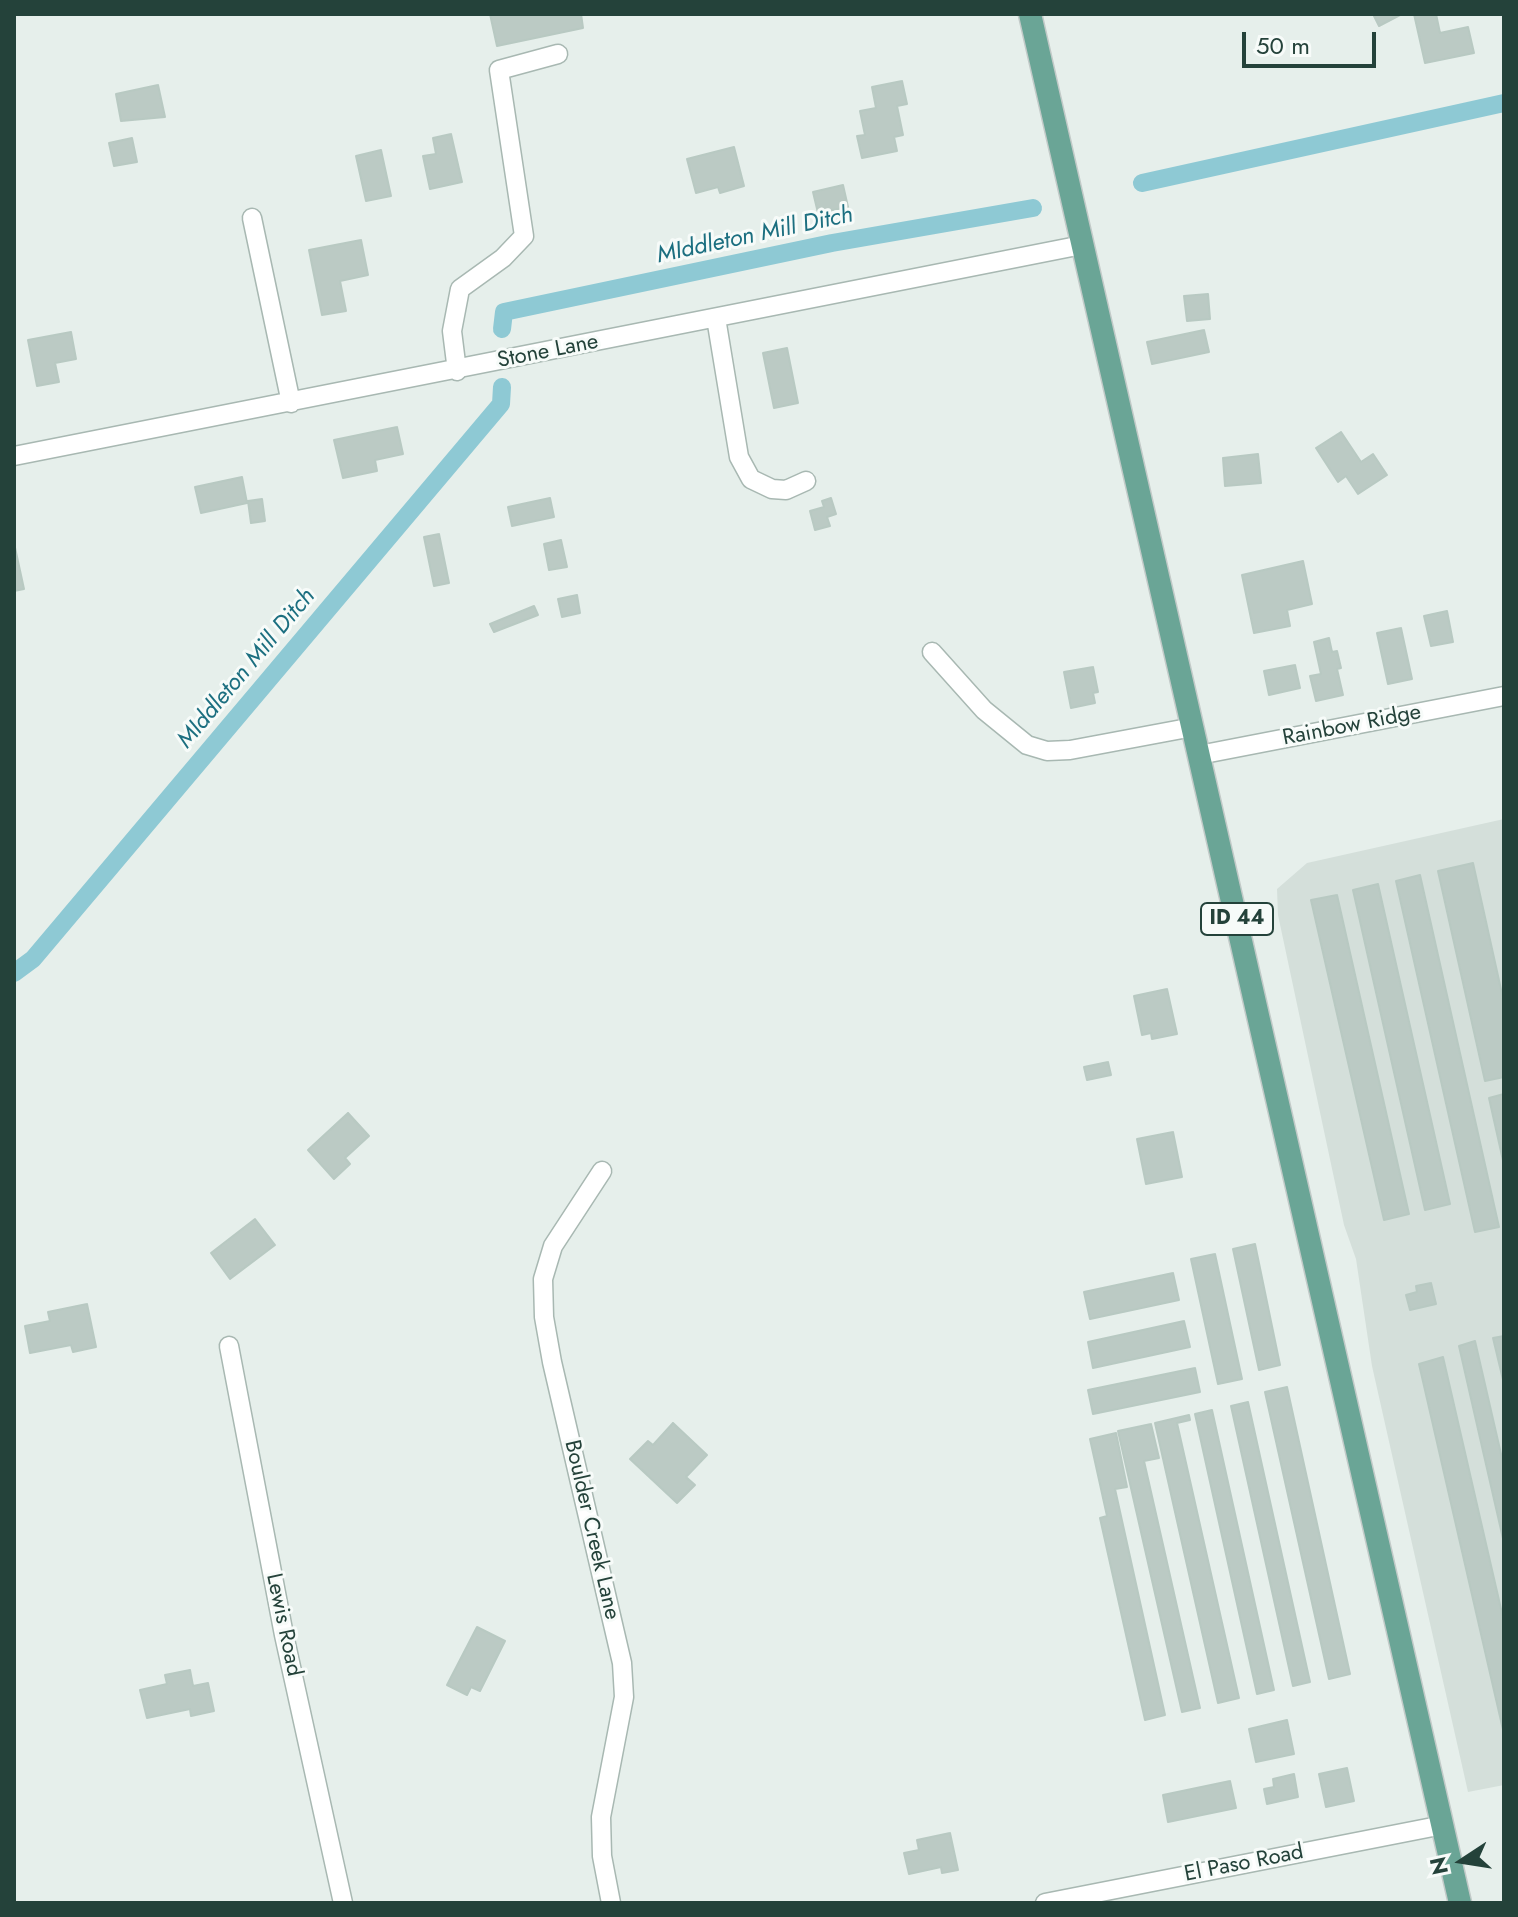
<!DOCTYPE html>
<html>
<head>
<meta charset="utf-8">
<style>
  body { margin:0 }
  #map { position:relative; width:1518px; height:1917px; overflow:hidden; background:#e6efeb; font-family:Jost,sans-serif }
  canvas { display:block }
  .frame { position:absolute; inset:0; border:16px solid #24423a; pointer-events:none }
  .north { position:absolute; left:1422px; top:1821px; width:80px; height:80px; -webkit-text-stroke:6px #f7fbf9; paint-order:stroke; rotate:258deg; font-size:22px; font-weight:700; line-height:32px; text-align:center; color:#24423a }
  .north::after { content:''; display:block; margin:auto; width:28px; height:36px; background:#24423a; clip-path:polygon(50% 0,100% 100%,50% 72%,0 100%) }
  .scale { position:absolute; left:1242px; top:32px; width:134px; height:36px; box-sizing:border-box; border:4px solid #24423a; border-top:0; padding-left:10px; font-size:24px; line-height:28px; white-space:nowrap; color:#24423a; -webkit-text-stroke:6px #f7fbf9; paint-order:stroke }
</style>
</head>
<body>
<div id="map">
<canvas width="1518" height="1917"></canvas>
<div class="frame"></div>
<div class="north">N</div>
<div class="scale">50 m</div>
</div>
<script>
const ctx = document.querySelector('canvas').getContext('2d');
ctx.lineJoin = 'round';
function fill(path, color) { ctx.fillStyle = color; ctx.fill(path, 'evenodd'); }
const toPath = rows => new Path2D(rows.map(r => 'M' + r).join(''));
function stroke(path, color, width, dash) { ctx.strokeStyle = color; ctx.lineWidth = width; ctx.lineCap = dash ? 'butt' : 'round'; ctx.setLineDash(dash || []); ctx.stroke(path); }
function drawText(font, color, halo, rows, align = 'center') {
  ctx.font = font + ' Jost,sans-serif'; ctx.lineWidth = 6; ctx.setLineDash([]); ctx.textBaseline = 'middle'; ctx.strokeStyle = halo; ctx.fillStyle = color; for (const [text, x, y, turn = 0] of rows) {
    ctx.save(); ctx.translate(x, y); ctx.rotate((+turn || 0) * Math.PI / 180); ctx.textAlign = isNaN(turn) ? turn : align; if (halo) ctx.strokeText(text, 0, 0); ctx.fillText(text, 0, 0); ctx.restore();
  }
}
const built = toPath([
  [1504,819,1504,1785,1468,1792,1372,1366,1356,1259,1344,1225,1278,915,1277,889,1307,863]
]);
const canal = toPath([
  [1142,183,1504,103],
  [502,329,504,312,832,243,1033,208],
  [14,973,33,959,501,404,502,387]
]);
const building = toPath([
  [490,14,581,14,583,28,497,46,490,14],
  [1373,14,1400,14,1400,15,1379,26,1373,14],
  [1414,14,1436,14,1440,33,1468,27,1474,53,1425,63,1414,14],
  [902,81,907,104,897,106,903,135,894,137,897,151,862,158,857,136,865,135,860,111,876,108,872,87,902,81],
  [158,85,165,117,121,121,116,94,158,85],
  [451,134,462,182,430,189,423,156,436,154,433,138,451,134],
  [132,138,137,162,114,166,109,143,132,138],
  [734,147,744,186,720,193,718,187,696,193,687,159,734,147],
  [381,150,391,196,366,201,356,156,381,150],
  [843,185,848,207,818,213,813,192,843,185],
  [361,240,368,275,340,281,346,311,322,315,309,250,361,240],
  [1208,294,1210,319,1187,321,1184,296,1208,294],
  [1204,330,1209,352,1152,364,1147,342,1204,330],
  [71,332,76,359,55,363,59,382,37,386,28,340,71,332],
  [787,348,798,403,774,408,763,353,787,348],
  [397,427,403,454,375,460,377,471,343,478,334,440,397,427],
  [1341,432,1361,462,1373,454,1387,475,1358,494,1346,476,1338,482,1316,448,1341,432],
  [1258,454,1261,483,1225,486,1223,458,1258,454],
  [242,477,247,503,201,513,195,487,242,477],
  [550,498,554,517,512,526,508,507,550,498],
  [831,498,836,514,827,517,830,526,815,530,810,511,824,507,822,501,831,498],
  [262,499,265,521,251,523,248,501,262,499],
  [439,534,449,583,434,586,424,537,439,534],
  [561,540,567,567,549,570,544,544,561,540],
  [14,543,24,589,14,591,14,543],
  [1303,561,1312,604,1287,610,1290,626,1254,633,1242,575,1303,561],
  [577,595,580,613,562,617,558,599,577,595],
  [534,606,538,615,494,632,490,624,534,606],
  [1447,611,1453,642,1431,646,1424,616,1447,611],
  [1401,628,1412,679,1388,684,1377,633,1401,628],
  [1329,638,1332,652,1337,651,1341,668,1337,669,1343,695,1316,701,1310,676,1321,674,1314,642,1329,638],
  [1295,665,1300,688,1269,695,1264,671,1295,665],
  [1093,667,1098,692,1093,693,1095,703,1071,708,1064,672,1093,667],
  [1473,863,1504,1003,1504,1077,1485,1081,1438,871,1473,863],
  [1420,875,1499,1227,1475,1232,1396,881,1420,875],
  [1378,884,1450,1204,1425,1210,1353,890,1378,884],
  [1337,895,1409,1214,1384,1220,1311,900,1337,895],
  [1167,989,1177,1034,1152,1039,1151,1033,1142,1035,1134,996,1167,989],
  [1108,1062,1111,1075,1087,1080,1084,1067,1108,1062],
  [1504,1094,1504,1165,1489,1098,1504,1094],
  [348,1113,369,1136,345,1158,350,1164,334,1179,308,1150,348,1113],
  [1173,1132,1182,1177,1146,1184,1137,1139,1173,1132],
  [255,1219,275,1245,230,1279,211,1253,255,1219],
  [1255,1244,1280,1365,1259,1370,1233,1249,1255,1244],
  [1215,1254,1242,1379,1218,1384,1191,1259,1215,1254],
  [1173,1273,1179,1300,1090,1319,1084,1292,1173,1273],
  [1431,1283,1436,1304,1410,1310,1406,1295,1417,1292,1416,1286,1431,1283],
  [87,1304,96,1347,73,1352,71,1345,30,1353,25,1326,50,1321,48,1312,87,1304],
  [1184,1321,1190,1347,1093,1368,1088,1342,1184,1321],
  [1504,1336,1504,1384,1493,1338,1504,1336],
  [1475,1341,1504,1467,1504,1543,1459,1346,1475,1341],
  [1443,1357,1504,1622,1504,1734,1419,1364,1443,1357],
  [1195,1368,1200,1392,1093,1414,1088,1390,1195,1368],
  [1287,1387,1350,1674,1329,1679,1265,1392,1287,1387],
  [1248,1402,1310,1682,1293,1686,1231,1406,1248,1402],
  [1212,1410,1274,1690,1257,1694,1195,1414,1212,1410],
  [1189,1415,1190,1420,1177,1423,1239,1698,1218,1703,1155,1423,1189,1415],
  [673,1423,707,1455,686,1477,695,1485,677,1503,630,1459,648,1441,653,1445,673,1423],
  [1151,1424,1159,1458,1144,1461,1200,1708,1182,1712,1118,1431,1151,1424],
  [1116,1433,1127,1487,1115,1489,1165,1715,1145,1720,1100,1518,1107,1516,1090,1439,1116,1433],
  [477,1627,505,1641,480,1691,471,1687,467,1695,447,1685,477,1627],
  [190,1670,193,1686,208,1683,214,1711,191,1716,190,1709,147,1718,140,1690,167,1684,165,1675,190,1670],
  [1287,1720,1294,1754,1256,1762,1249,1729,1287,1720],
  [1347,1768,1354,1801,1326,1807,1319,1774,1347,1768],
  [1294,1774,1298,1797,1267,1804,1264,1789,1274,1787,1273,1779,1294,1774],
  [1230,1781,1236,1808,1168,1822,1163,1795,1230,1781],
  [950,1833,958,1870,942,1873,941,1867,909,1874,904,1853,919,1850,917,1840,950,1833]
]);
const minor = toPath([
  [252,218,291,403],
  [716,318,739,457,751,479,772,489,786,490,806,481],
  [457,371,452,331,460,289,503,258,524,236,499,70,558,54],
  [14,456,1082,245],
  [932,652,984,710,1027,745,1047,751,1070,750,1193,727],
  [1199,755,1504,696],
  [602,1171,553,1246,543,1279,544,1317,552,1362,622,1663,624,1697,601,1817,602,1856,611,1903],
  [229,1346,284,1635,343,1903],
  [1045,1903,1443,1825]
]);
const major = toPath([
  [1030,14,1460,1903]
]);
const shields = [
  [1237,919,72]
];
const shieldNames = [
  ["ID 44",1237,919]
];
const streetNames = [
  ["Stone Lane",548,352,-11],
  ["Rainbow Ridge",1352,726,-11],
  ["Boulder Creek Lane",591,1530,77],
  ["Lewis Road",283,1625,78],
  ["El Paso Road",1244,1864,-11]
];
const waterNames = [
  ["MIddleton Mill Ditch",755,236,-12],
  ["MIddleton Mill Ditch",247,669,-50]
];
fill(built, '#d4dfda');
stroke(canal, '#8ec9d4', 18);
fill(building, '#bbcac4');
stroke(building, '#b8c9c2', 2);
stroke(minor, '#a8b8b2', 21);
stroke(major, '#c2cac8', 25);
stroke(minor, '#fff', 18);
stroke(major, '#6aa596', 22);
for (const [x, y, w] of shields) { const box = new Path2D(); box.roundRect(x - w / 2, y - 16, w, 32, 6); ctx.fillStyle = '#f7fbf9'; ctx.fill(box); stroke(box, '#24423a', 2); }
drawText('bold 20px', '#24423a', null, shieldNames);
drawText('22px', '#24423a', '#f7fbf9', streetNames);
drawText('italic 24px', '#1c6f80', '#f7fbf9', waterNames);
</script>
</body>
</html>
